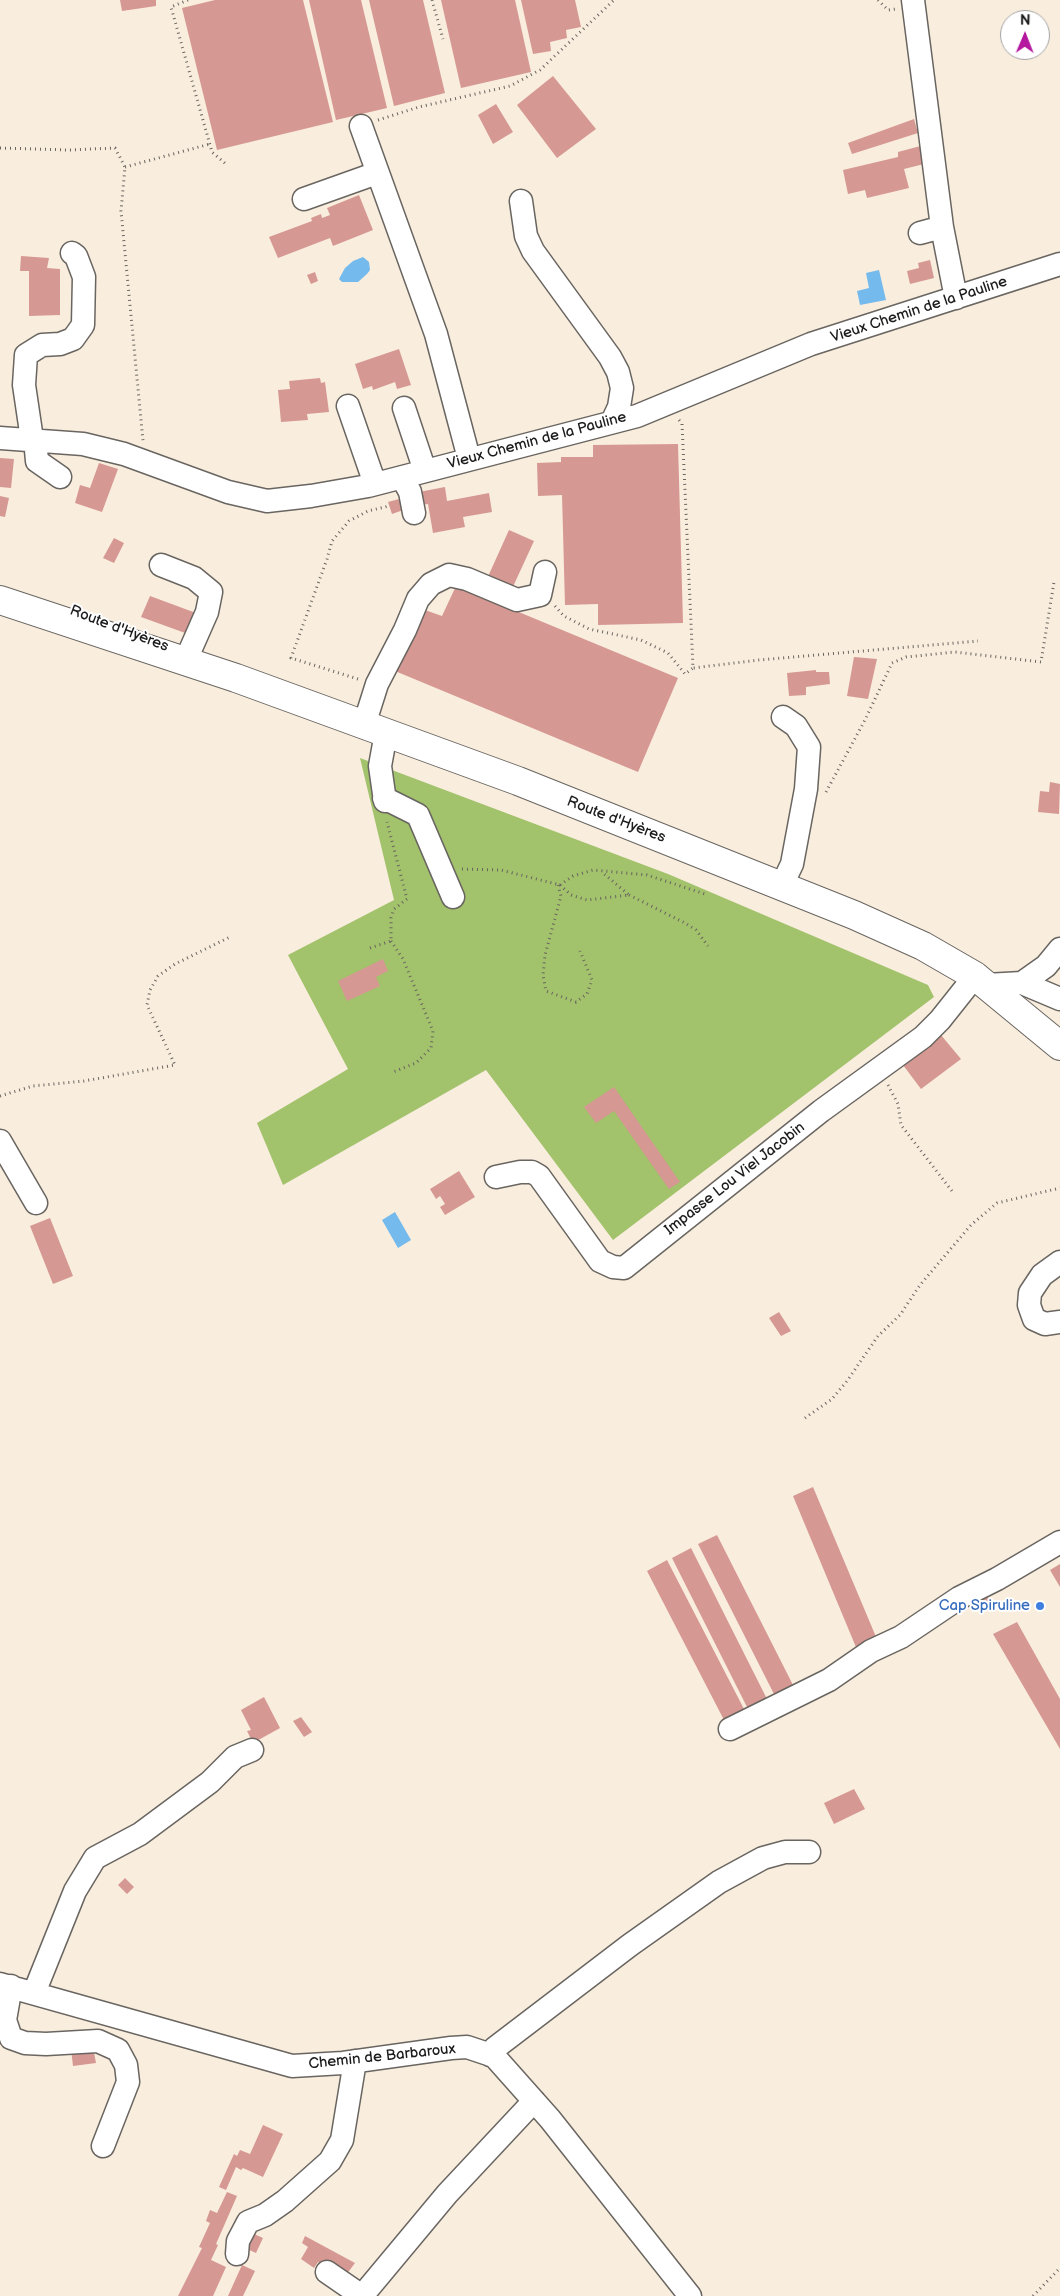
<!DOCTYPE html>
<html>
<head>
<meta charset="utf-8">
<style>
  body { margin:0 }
  #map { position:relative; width:1060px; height:2296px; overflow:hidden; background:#f9edde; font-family:"Balsamiq Sans",sans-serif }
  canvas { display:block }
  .north { position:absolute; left:1000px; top:10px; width:50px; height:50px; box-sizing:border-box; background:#fff; border:1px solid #a4a4a4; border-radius:50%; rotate:1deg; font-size:14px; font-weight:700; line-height:20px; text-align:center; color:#1c1c1c }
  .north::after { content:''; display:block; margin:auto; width:18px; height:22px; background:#b5179e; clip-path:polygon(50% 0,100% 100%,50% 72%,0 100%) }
</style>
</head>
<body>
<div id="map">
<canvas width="1060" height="2296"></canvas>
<div class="north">N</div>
</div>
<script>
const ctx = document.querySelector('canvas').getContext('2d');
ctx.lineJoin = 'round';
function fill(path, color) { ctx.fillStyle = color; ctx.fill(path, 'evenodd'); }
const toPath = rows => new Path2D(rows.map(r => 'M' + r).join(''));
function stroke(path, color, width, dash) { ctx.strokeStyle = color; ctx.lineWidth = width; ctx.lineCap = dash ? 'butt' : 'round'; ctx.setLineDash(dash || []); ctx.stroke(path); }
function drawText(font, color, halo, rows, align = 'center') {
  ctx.font = font + ' "Balsamiq Sans",sans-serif'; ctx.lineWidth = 4; ctx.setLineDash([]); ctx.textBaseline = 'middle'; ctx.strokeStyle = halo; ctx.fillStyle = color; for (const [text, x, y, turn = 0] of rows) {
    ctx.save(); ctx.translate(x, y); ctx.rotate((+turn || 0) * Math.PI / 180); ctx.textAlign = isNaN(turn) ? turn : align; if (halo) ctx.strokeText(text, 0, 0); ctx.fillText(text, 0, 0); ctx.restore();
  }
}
const green = toPath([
  [360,758,668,874,928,985,934,997,613,1240,486,1070,283,1185,257,1123,348,1069,288,955,394,900]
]);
const water = toPath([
  [363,257,369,262,370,270,367,274,358,282,342,282,339,279,345,268,353,261],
  [879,270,886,300,860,305,857,291,869,288,866,273],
  [395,1212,411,1240,398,1248,382,1220]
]);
const building = toPath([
  [120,0,156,0,156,6,122,11],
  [215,0,303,0,333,122,217,150,182,8],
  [309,0,361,0,387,108,336,120],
  [369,0,423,0,445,93,394,106],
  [441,0,515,0,531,72,461,88],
  [521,0,575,0,581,27,566,30,567,38,550,42,551,51,533,54],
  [553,76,596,129,557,158,517,105],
  [496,104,513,132,493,144,478,115],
  [914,119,918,133,852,154,848,143],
  [928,144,932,162,904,169,909,188,867,198,865,190,848,194,843,170,898,157,898,152],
  [359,195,373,230,333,246,330,238,278,258,269,237,312,221,311,218,321,214,322,218,330,215,327,208],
  [21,256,49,258,47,268,60,269,60,315,29,316,29,271,20,271],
  [930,260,934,278,910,284,907,271,919,268,918,263],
  [315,272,318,281,311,284,307,275],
  [399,349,411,385,397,389,395,382,373,390,372,386,363,389,355,364],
  [320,378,321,383,325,382,329,412,307,414,308,420,281,422,278,390,290,389,289,381],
  [678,444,683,623,598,625,598,604,565,605,562,495,538,496,537,463,561,462,561,457,593,457,593,445],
  [0,458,14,459,11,488,0,487],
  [99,463,118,469,102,512,75,503,80,485,90,488],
  [445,487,447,501,489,493,492,512,463,517,465,527,433,533,428,504,421,505,419,492],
  [0,496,9,498,5,517,0,516],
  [403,498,406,509,392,514,388,502],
  [509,530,534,541,511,591,486,581],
  [114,538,124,543,114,563,103,558],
  [456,586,678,678,638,772,395,671,422,609,442,616],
  [150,596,196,613,188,634,141,617],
  [854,657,877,659,868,699,847,696],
  [816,670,816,672,829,672,830,684,806,687,806,695,789,696,787,673],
  [1050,782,1060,784,1059,814,1038,812,1040,791,1049,792],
  [383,959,388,971,376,977,380,986,347,1001,338,981],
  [941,1035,961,1059,921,1089,903,1065],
  [614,1087,680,1182,669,1189,614,1111,596,1123,584,1107],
  [459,1171,475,1197,445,1215,440,1207,445,1204,440,1196,436,1199,430,1189],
  [50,1218,73,1276,53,1284,30,1226],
  [779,1312,791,1331,781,1336,769,1318],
  [813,1487,879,1644,858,1652,793,1496],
  [717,1535,794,1687,775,1696,698,1544],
  [691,1548,767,1699,748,1709,672,1558],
  [667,1560,744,1709,724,1720,647,1571],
  [1060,1564,1060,1587,1050,1570],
  [985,1593,992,1603,981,1609,978,1604,982,1601,979,1597],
  [1017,1622,1060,1699,1060,1749,993,1634],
  [264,1697,280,1728,253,1743,247,1731,251,1730,241,1710],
  [301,1717,312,1732,304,1737,293,1721],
  [854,1789,865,1809,834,1824,824,1803],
  [125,1878,134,1887,127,1894,118,1885],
  [93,2047,96,2063,73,2066,71,2049],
  [263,2125,283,2134,263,2177,243,2168,241,2170,236,2167,226,2190,219,2187,234,2154,237,2156,240,2150,250,2154],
  [227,2192,237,2196,216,2244,218,2245,211,2260,226,2267,213,2296,178,2296,202,2248,199,2247,210,2223,206,2221,210,2210,217,2213],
  [254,2234,263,2238,256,2253,247,2249],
  [305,2236,355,2263,346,2275,318,2262,314,2268,301,2259,308,2247,302,2243],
  [242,2265,255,2271,243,2296,228,2296]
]);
const path = toPath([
  [188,0,171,7,212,152,227,165],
  [432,0,443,39],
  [878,0,888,10,896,9],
  [378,120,419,107,510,86,540,70,614,0],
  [0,148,69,150,115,148,125,167,121,211,143,441],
  [125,167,210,144],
  [679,420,682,424,693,668,759,660,978,641],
  [555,606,564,616,589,629,641,640,668,653,685,674,693,668],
  [358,679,291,658,327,559,332,541,349,521,368,511,389,506],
  [826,792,865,720,892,663,906,657,955,652,1041,662,1054,582],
  [462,869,501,870,560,885,573,876,593,870,647,875,708,895],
  [558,885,561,896,545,955,543,975,546,991,576,1002,587,994,592,980,580,951],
  [560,885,571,895,587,900,629,895,603,873],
  [629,895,685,923,696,930,708,946],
  [391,941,403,959,433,1031,431,1048,416,1063,393,1072],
  [370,948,391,941,391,918,394,909,407,899,387,822],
  [888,1085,898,1104,901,1125,952,1191],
  [0,1096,33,1086,84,1081,175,1065,147,1005,150,990,158,976,175,964,230,937],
  [805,1418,832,1399,847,1381,878,1336,900,1315,920,1285,971,1225,997,1203,1060,1188],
  [1033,2296,1060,2268]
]);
const minor = toPath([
  [913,0,942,227],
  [361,126,436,334,467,451,467,459],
  [304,199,377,173],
  [521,201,526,236,533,251,610,357,618,372,622,388,619,407,612,422],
  [920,233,942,227,956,298],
  [348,406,375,484],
  [404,408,425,471],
  [0,438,83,444,124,454,228,492,267,501,311,496,368,486,637,416,811,344,1060,264],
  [32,439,24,385,26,355,42,345,60,344,73,339,83,325,84,277,76,256,72,253],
  [35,439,37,461,60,477],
  [402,477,410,492,414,513],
  [161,565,194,578,211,592,207,612,185,662],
  [364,725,377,684,405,630,418,599,431,584,449,575,467,579,517,600,540,595,545,572],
  [384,798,418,815,453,897],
  [385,801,380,766,386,733],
  [782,885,792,864,806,789,809,747,796,726,783,717],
  [1022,983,1046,966,1060,949],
  [986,985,1022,983,1060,999],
  [0,1141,36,1203],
  [496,1177,520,1172,532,1172,539,1176,600,1261,613,1267,624,1268,821,1111,923,1037,940,1020,975,976],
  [1060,1262,1042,1275,1030,1293,1029,1305,1034,1319,1045,1324,1060,1322],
  [730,1729,829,1680,871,1651,901,1637,959,1598,997,1579,1060,1542],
  [0,1984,292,2066,343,2063,451,2048,467,2047,494,2056,550,2119,690,2296],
  [11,1986,5,2020,11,2038,25,2043,46,2044,98,2041,118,2050,126,2065,128,2082,103,2146],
  [34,1993,75,1891,95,1858,140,1834,210,1782,235,1757,252,1750],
  [490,2055,495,2048,630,1945,719,1882,763,1858,785,1852,809,1852],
  [237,2254,238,2241,248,2222,265,2215,285,2201,330,2161,342,2140,355,2061],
  [327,2272,362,2296],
  [362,2296,447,2194,534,2101]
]);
const major = toPath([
  [0,600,236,678,518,781,854,915,923,946,975,976,1060,1046]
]);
const markers = [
  [1040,1606,5,"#3f7fe0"]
];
const streetNames = [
  ["Vieux Chemin de la Pauline",919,310,-18],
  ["Vieux Chemin de la Pauline",537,441,-15],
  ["Route d'Hyères",119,629,21],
  ["Route d'Hyères",616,820,21],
  ["Impasse Lou Viel Jacobin",735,1179,-38],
  ["Chemin de Barbaroux",382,2057,-6]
];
const shopNames = [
  ["Cap Spiruline",1030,1606]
];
fill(green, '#a2c26b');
fill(water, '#75baec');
fill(building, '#d69892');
stroke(minor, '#696560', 25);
stroke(major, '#696560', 30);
stroke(path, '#696560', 3, [1, 4]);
stroke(minor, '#fff', 22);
stroke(major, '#fff', 28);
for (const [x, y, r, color] of markers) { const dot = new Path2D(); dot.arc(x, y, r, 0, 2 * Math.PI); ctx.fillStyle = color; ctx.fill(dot); stroke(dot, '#fff', 2); }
drawText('15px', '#1c1c1c', '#fff', streetNames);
drawText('15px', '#366cbe', '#fff', shopNames, 'right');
</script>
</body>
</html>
